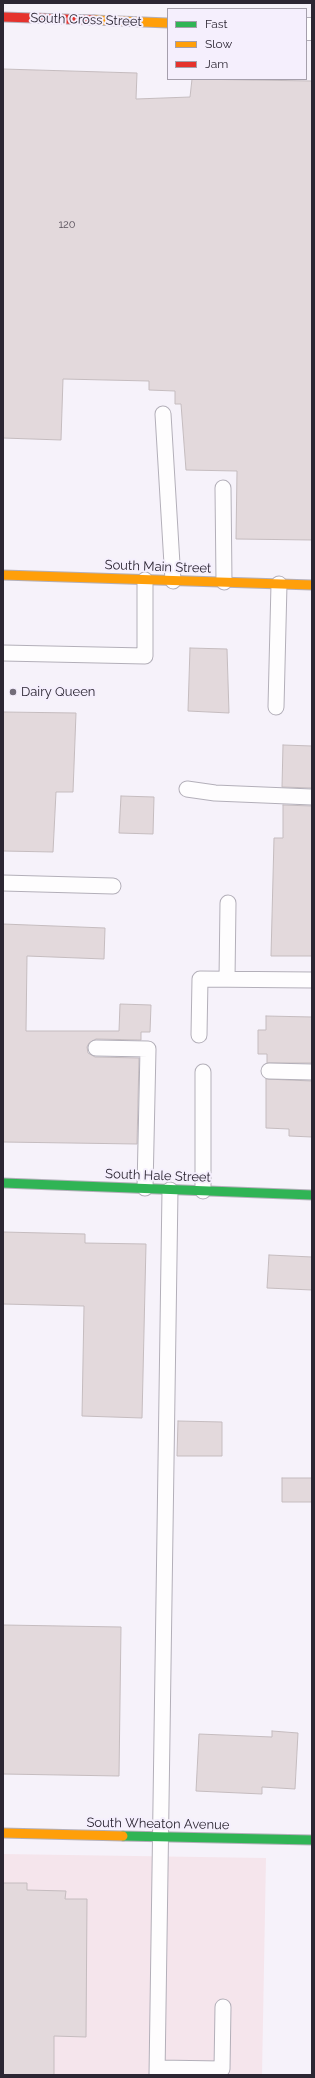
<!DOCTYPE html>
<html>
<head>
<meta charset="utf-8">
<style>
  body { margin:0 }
  #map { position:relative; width:315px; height:2078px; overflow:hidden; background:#f6f2fa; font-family:Raleway,sans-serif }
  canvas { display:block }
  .frame { position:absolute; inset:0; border:4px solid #2c2633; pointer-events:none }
  .legend { position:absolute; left:167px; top:8px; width:140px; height:72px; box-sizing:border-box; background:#f5effd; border:1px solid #a59fac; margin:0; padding:5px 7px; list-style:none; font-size:12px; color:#2c2633 }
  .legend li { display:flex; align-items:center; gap:8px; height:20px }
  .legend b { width:20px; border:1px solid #a59fac }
</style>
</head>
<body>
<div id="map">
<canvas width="315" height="2078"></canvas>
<div class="frame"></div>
<ul class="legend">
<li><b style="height:5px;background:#30b455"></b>Fast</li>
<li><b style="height:5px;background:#ff9f0a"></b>Slow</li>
<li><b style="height:5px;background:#e5322d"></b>Jam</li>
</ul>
</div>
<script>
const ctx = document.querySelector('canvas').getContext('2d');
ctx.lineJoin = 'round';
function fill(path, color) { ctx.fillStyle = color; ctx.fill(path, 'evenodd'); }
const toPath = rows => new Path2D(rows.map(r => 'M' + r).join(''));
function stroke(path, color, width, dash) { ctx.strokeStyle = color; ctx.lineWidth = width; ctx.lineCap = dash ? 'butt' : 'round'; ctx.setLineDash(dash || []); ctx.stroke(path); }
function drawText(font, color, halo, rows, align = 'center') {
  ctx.font = font + ' Raleway,sans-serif'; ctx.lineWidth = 4; ctx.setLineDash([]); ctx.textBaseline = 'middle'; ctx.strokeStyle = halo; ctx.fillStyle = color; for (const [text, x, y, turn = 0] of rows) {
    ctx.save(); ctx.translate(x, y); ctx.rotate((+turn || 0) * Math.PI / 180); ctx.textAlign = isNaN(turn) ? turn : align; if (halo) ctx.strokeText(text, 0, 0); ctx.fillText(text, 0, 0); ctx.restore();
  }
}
const commercial = toPath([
  [3,1854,266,1858,262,2075,3,2075]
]);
const building = toPath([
  [3,69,137,73,136,99,190,97,192,79,312,81,312,540,236,539,237,471,186,470,181,404,175,404,175,391,149,390,149,381,63,379,61,440,3,438,3,69],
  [190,648,227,649,229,713,188,711,190,648],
  [3,712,76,713,73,792,56,792,53,852,3,851,3,712],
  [283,745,312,746,312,788,282,787,283,745],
  [121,796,154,797,153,834,119,833,121,796],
  [283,805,312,806,312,956,271,956,274,838,283,838,283,805],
  [3,924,105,928,104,959,27,956,26,1031,119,1031,120,1004,151,1005,150,1032,141,1032,141,1040,96,1039,89,1043,87,1047,88,1053,95,1057,139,1058,137,1144,3,1142,3,924],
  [266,1016,312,1017,312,1063,267,1063,267,1054,258,1054,258,1030,266,1030,266,1016],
  [266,1079,312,1081,312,1137,289,1136,289,1129,266,1128,266,1079],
  [3,1232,85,1234,85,1243,146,1244,142,1418,82,1416,84,1306,3,1304,3,1232],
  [269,1255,312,1257,312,1290,267,1288,269,1255],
  [178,1421,222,1422,222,1456,177,1456,178,1421],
  [282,1478,312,1478,312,1502,282,1502,282,1478],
  [3,1625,121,1627,119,1776,3,1774,3,1625],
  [272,1731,298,1733,295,1789,262,1787,262,1794,196,1791,199,1734,272,1737,272,1731],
  [3,1883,27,1883,27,1890,66,1891,65,1899,87,1899,86,2037,54,2036,54,2075,3,2075,3,1883]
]);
const lane = toPath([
  [163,414,173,581],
  [223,488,224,582],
  [3,653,145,656,145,580],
  [276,707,279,584],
  [187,789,215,793,312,797],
  [3,883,113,886],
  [227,979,228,903],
  [199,1035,200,979,312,980],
  [96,1048,148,1049,145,1188],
  [269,1071,312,1072],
  [203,1191,203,1072],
  [158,2068,222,2069,223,2007],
  [157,2075,170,1190]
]);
const street = toPath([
  [306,29,312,29]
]);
const fast = toPath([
  [3,1183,312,1195],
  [123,1836,312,1840]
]);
const slow = toPath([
  [94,20,168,23],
  [3,575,312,585],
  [3,1833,123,1836]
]);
const jam = toPath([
  [3,17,94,20]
]);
const markers = [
  [13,692,4,"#736d79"]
];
const numberNames = [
  ["120",67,225]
];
const streetNames = [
  ["South Cross Street",86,20,2],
  ["South Main Street",158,567,2],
  ["South Hale Street",158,1176,2],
  ["South Wheaton Avenue",158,1824,1]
];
const poiNames = [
  ["Dairy Queen",21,692]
];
fill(commercial, '#f5e5ec');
fill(building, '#e3d9dc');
stroke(building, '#c5bcbf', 1);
stroke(lane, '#b3afb9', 17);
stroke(street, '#b3afb9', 24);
stroke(fast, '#b3afb9', 11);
stroke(slow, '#b3afb9', 11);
stroke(jam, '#b3afb9', 11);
stroke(lane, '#fefdfe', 15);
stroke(street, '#fefdfe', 22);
stroke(fast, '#30b455', 9);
stroke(slow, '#ff9f0a', 9);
stroke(jam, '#e5322d', 9);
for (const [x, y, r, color] of markers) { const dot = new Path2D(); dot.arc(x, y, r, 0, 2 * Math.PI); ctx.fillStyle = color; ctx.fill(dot); stroke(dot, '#f5effd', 1.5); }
drawText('11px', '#5a535d', null, numberNames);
drawText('13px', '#2c2633', '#f5effd', streetNames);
drawText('13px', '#2c2633', '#f5effd', poiNames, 'left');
</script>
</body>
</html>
